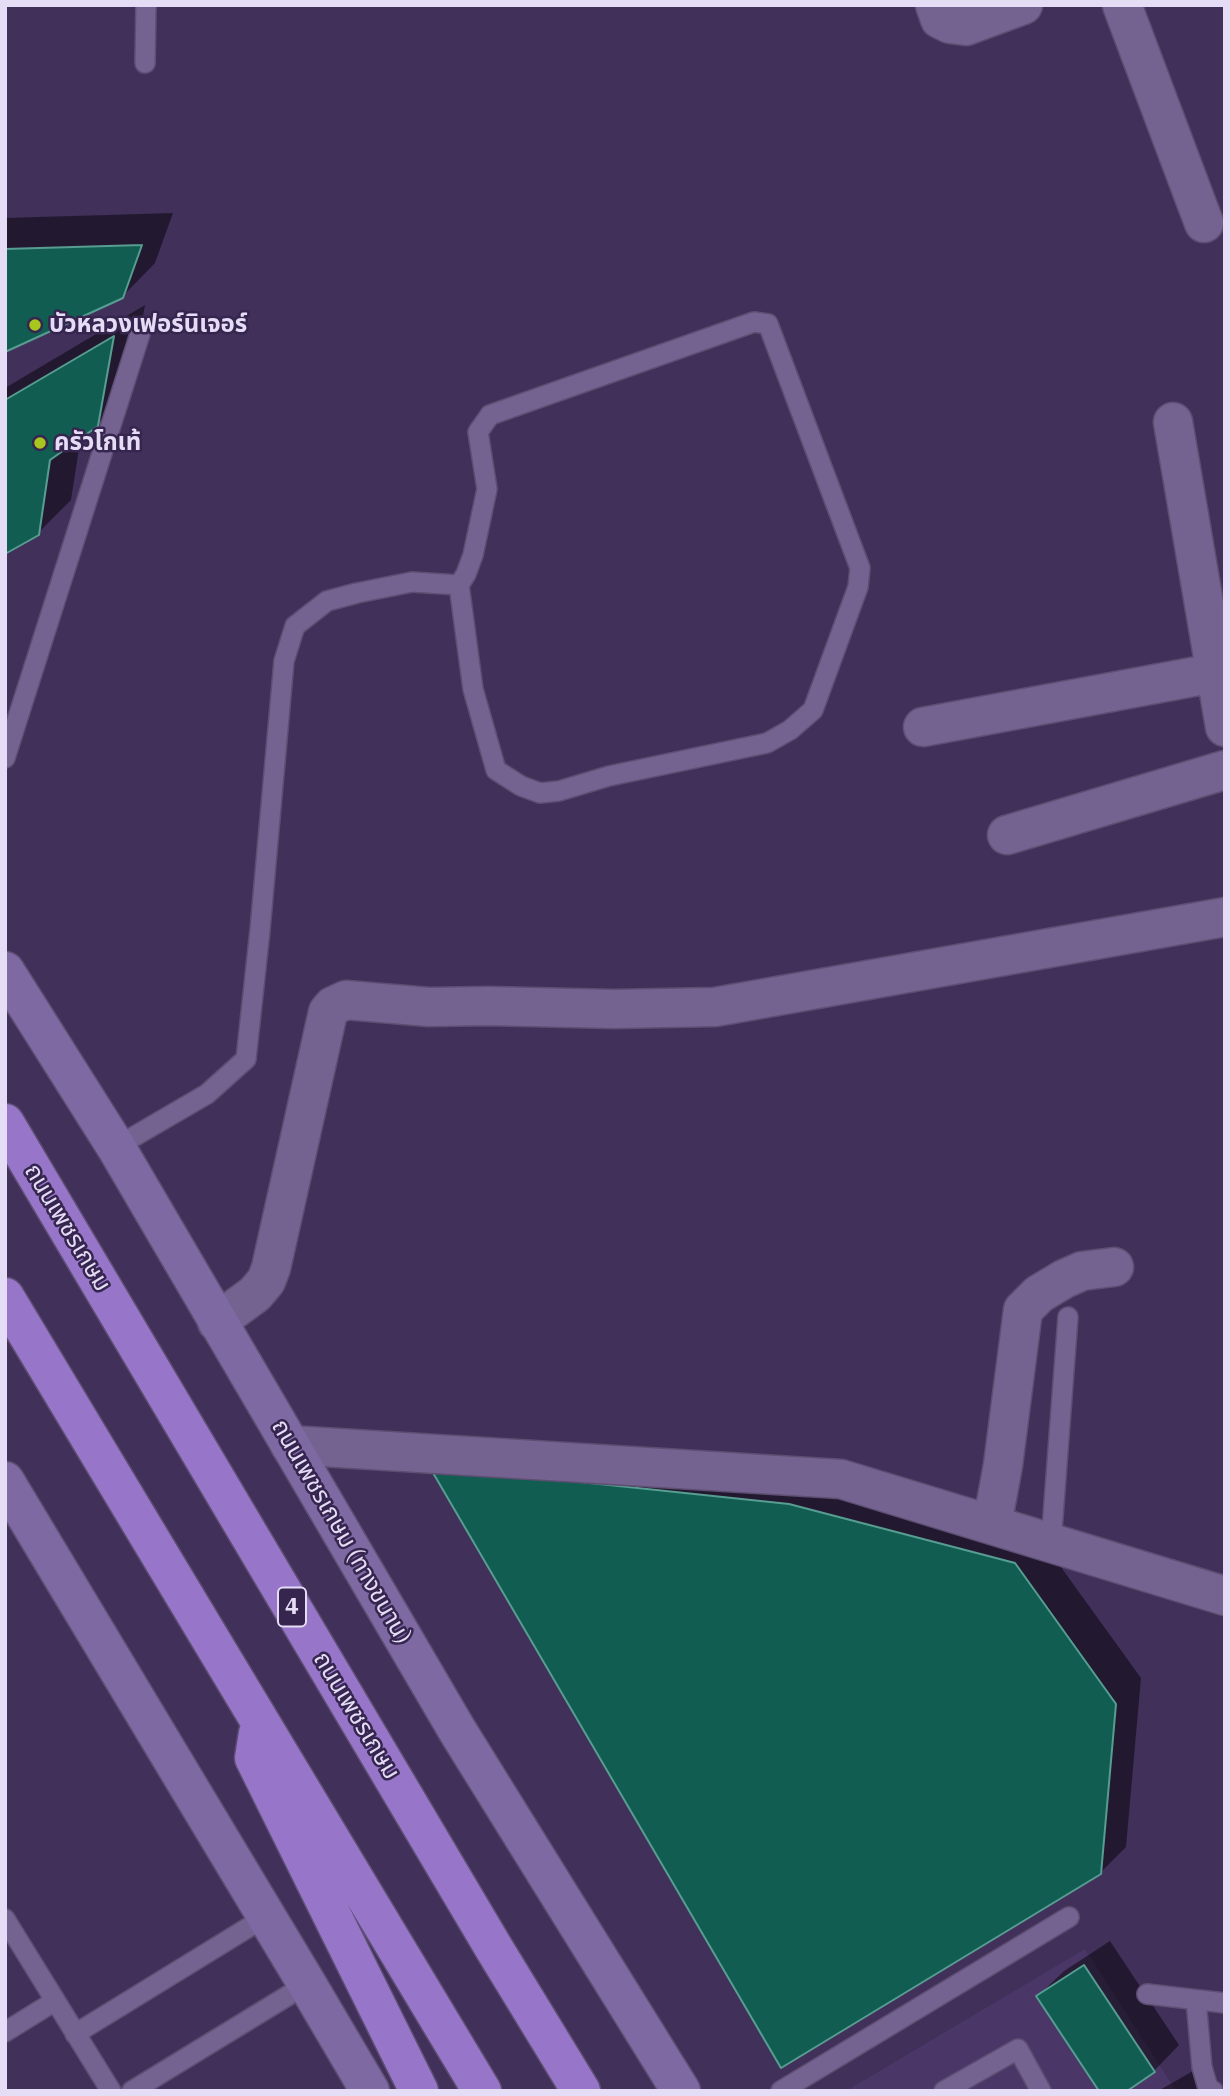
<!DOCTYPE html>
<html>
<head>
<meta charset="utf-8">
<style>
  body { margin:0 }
  #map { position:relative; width:1230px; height:2096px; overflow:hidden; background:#41305a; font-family:"IBM Plex Serif",serif }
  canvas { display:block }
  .frame { position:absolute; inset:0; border:7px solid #e5dcf6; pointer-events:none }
</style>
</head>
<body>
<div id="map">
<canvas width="1230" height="2096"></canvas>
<div class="frame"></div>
</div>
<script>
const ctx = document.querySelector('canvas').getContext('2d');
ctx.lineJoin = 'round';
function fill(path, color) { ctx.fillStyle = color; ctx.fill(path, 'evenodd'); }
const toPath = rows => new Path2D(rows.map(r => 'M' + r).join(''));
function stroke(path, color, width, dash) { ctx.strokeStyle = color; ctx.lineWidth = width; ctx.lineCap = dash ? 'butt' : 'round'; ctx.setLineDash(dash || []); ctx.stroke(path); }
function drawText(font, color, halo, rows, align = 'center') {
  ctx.font = font + ' "IBM Plex Serif","Noto Sans Thai",serif'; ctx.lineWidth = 5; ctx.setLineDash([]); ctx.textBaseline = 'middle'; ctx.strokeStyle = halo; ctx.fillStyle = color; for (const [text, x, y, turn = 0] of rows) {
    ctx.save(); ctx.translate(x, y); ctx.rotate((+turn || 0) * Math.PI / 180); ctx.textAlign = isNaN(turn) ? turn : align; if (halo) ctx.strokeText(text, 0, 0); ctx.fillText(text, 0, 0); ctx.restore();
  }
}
const built = toPath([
  [1085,1949,1176,2091,846,2091]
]);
const shadow = toPath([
  [173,213,155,263,122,297,5,350,5,218],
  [145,305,130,391,97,424,81,436,71,500,38,533,5,552,5,388],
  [431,1467,815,1479,1040,1538,1141,1678,1126,1847,1100,1873],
  [1110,1941,1179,2045,1154,2071,1038,1996,1064,1971],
  [1193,2071,1205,2091,1158,2091]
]);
const building = toPath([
  [142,245,123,298,5,352,5,249,142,245],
  [114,336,98,426,50,460,39,535,5,554,5,400,114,336],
  [429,1466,789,1504,1015,1563,1116,1704,1101,1874,781,2068,429,1466],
  [1084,1965,1155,2072,1127,2091,1099,2091,1036,1996,1084,1965]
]);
const lane = toPath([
  [145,63,146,5],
  [754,322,768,324,860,568,858,587,813,710,790,730,767,743,609,776,559,791,540,793,521,786,496,770,473,689,459,585,466,574,473,555,487,489,478,432,490,415,754,322],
  [5,758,140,334],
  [116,1147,207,1094,246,1059,260,930,284,661,295,626,327,601,357,593,412,582,459,585],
  [1051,1543,1068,1317],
  [5,1919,111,2091],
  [1147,1994,1225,2003],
  [1196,2000,1202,2067,1208,2088,1213,2091],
  [5,2032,55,2001],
  [75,2034,267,1916],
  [132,2091,307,1984],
  [781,2091,1069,1917],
  [944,2091,1018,2049,1041,2091]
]);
const street = toPath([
  [935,5,940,19,950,24,966,26,1023,5],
  [1122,5,1204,223],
  [1173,422,1225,727],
  [923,727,1225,671],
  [1007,835,1225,770],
  [217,1322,255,1294,266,1281,271,1268,328,1012,333,1006,346,1000,429,1007,488,1006,614,1009,715,1007,1225,917],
  [290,1445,841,1479,1225,1596],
  [992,1525,1003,1465,1023,1310,1039,1294,1064,1279,1082,1271,1114,1267]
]);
const secondary = toPath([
  [5,971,116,1147,457,1730,681,2091],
  [5,1481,307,1984,370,2091]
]);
const highway = toPath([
  [5,1123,495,1950,581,2091],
  [5,1297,482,2091],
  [258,1733,254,1758,419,2091]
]);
const markers = [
  [35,325,7,"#a7c71e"],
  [40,443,7,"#a7c71e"]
];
const shields = [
  [292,1607,28]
];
const shieldNames = [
  ["4",292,1607]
];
const poiNames = [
  ["บัวหลวงเฟอร์นิเจอร์",49,325],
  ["ครัวโกเท้",54,443]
];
const streetNames = [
  ["ถนนเพชรเกษม",67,1228,59],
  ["ถนนเพชรเกษม (ทางขนาน)",341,1532,60],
  ["ถนนเพชรเกษม",356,1716,59]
];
fill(built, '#4a3768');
fill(shadow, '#0007');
fill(building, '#125d52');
stroke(building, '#579d91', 2);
stroke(lane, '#5d4e72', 22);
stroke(street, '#5d4e72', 41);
stroke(secondary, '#5d4e72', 41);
stroke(highway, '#5d4e72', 41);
stroke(lane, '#746391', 19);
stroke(street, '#746391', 38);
stroke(secondary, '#7e69a2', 38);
stroke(highway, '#9776ca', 38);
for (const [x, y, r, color] of markers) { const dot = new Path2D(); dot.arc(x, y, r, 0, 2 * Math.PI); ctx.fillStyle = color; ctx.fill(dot); stroke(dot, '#36264f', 2.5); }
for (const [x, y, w] of shields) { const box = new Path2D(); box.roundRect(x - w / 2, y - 19.5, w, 39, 5); ctx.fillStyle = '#36264f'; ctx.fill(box); stroke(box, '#e5dcf6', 2); }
drawText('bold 23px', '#e5dcf6', null, shieldNames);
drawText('bold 24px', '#e5dcf6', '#36264f', poiNames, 'left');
drawText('24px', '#e5dcf6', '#36264f', streetNames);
</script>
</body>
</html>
